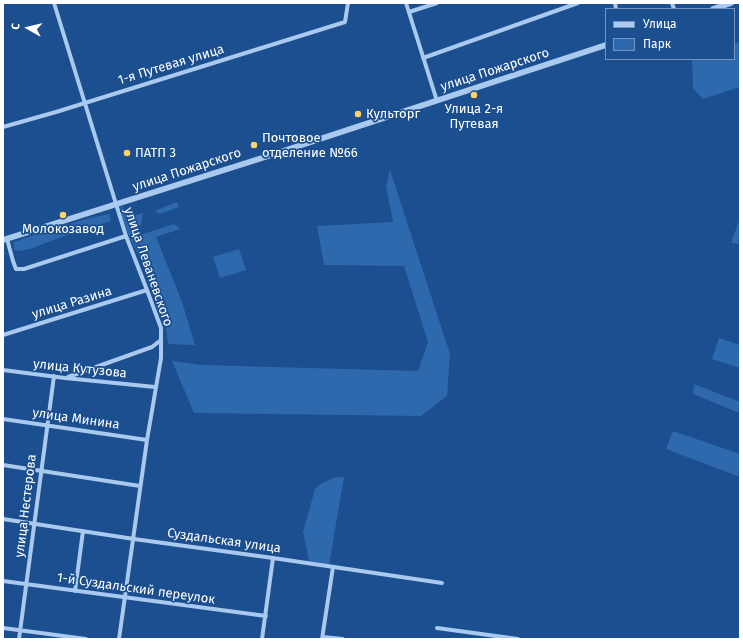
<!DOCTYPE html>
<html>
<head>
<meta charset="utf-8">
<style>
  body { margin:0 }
  #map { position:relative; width:743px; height:642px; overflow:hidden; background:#1b4f8f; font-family:"Fira Sans",sans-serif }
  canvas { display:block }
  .frame { position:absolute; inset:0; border:4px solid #fff; pointer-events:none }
  .legend { position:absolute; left:605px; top:8px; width:130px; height:52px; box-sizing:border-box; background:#1b4f8f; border:1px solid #7695bc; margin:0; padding:5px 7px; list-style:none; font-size:12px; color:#fff }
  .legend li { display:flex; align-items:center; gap:8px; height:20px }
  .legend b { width:20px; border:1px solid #7695bc }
  .north { position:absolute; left:8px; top:8px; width:40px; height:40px; -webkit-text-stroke:3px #1b4f8f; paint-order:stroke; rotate:278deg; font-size:11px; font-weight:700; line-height:16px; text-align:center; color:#fff }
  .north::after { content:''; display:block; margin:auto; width:14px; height:18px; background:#fff; clip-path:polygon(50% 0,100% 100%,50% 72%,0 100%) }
</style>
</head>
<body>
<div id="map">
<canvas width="743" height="642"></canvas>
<div class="frame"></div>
<ul class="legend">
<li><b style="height:5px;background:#a9c9ee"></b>Улица</li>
<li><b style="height:11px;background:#2e69ad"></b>Парк</li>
</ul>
<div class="north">С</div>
</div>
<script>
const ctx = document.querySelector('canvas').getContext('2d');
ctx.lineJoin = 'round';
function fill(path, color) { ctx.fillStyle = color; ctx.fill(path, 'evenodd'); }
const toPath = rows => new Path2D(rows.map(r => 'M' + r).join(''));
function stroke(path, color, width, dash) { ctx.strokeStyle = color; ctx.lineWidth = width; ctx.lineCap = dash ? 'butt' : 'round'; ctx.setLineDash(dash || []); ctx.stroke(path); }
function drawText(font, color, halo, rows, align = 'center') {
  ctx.font = font + ' "Fira Sans",sans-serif'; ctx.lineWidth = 3.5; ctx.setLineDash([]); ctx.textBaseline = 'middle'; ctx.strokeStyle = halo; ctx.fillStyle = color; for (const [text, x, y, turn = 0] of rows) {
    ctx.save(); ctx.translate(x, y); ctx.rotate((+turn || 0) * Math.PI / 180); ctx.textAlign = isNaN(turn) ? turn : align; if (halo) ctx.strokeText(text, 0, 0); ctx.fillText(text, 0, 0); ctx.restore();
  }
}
const green = toPath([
  [740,42,740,87,703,99,693,88,692,61,697,59,734,59,734,44],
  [390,170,450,354,447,396,421,416,194,413,172,361,201,365,418,371,428,342,404,266,324,265,317,226,393,222,386,186],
  [177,202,179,207,160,214,154,211],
  [123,206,127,218,143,213,141,225,132,228,134,237,174,224,180,229,156,237,182,302,195,345,168,344,166,327,155,293,151,281,129,236,120,211,121,207],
  [109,214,111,221,64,236,30,249,18,251,14,250,14,242,49,230,90,218],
  [740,218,740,244,731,243],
  [239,249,246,270,220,278,213,257],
  [719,338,740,345,740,368,712,359],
  [694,384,740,402,740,413,693,394],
  [673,431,740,454,740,477,666,449],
  [341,477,344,477,329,565,309,561,303,532,315,489,322,483,333,478]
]);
const minor = toPath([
  [54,3,116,204,126,236,147,290,161,328,161,358,147,440,119,639],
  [406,3,437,101],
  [615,3,616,9],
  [672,3,674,9],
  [409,12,437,3],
  [423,58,578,3],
  [3,127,56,112,345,22,348,3],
  [7,239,13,261,16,269,24,269,126,236],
  [3,335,147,290],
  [3,370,65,378,155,387],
  [68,377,152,347,161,340],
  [3,419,147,440],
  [3,465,140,486],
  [3,519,134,539,273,558,442,583],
  [3,581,266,616],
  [75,591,83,531],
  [3,628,86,639],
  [437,628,518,639],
  [323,637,343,639],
  [19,639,54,376],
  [262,639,273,558],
  [322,639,333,567]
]);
const tertiary = toPath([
  [713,9,731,3],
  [3,240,262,158,606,45]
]);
const markers = [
  [474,95,4,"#ffd166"],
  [358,114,4,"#ffd166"],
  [254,145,4,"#ffd166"],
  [127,153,4,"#ffd166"],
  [63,215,4,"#ffd166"]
];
const streetNames = [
  ["1-я Путевая улица",171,65,-17],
  ["улица Пожарского",495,70,-18],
  ["улица Пожарского",187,170,-18],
  ["улица Леваневского",148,267,71],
  ["улица Разина",72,303,-17],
  ["улица Кутузова",80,369,6],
  ["улица Минина",76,419,8],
  ["улица Нестерова",26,506,-83],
  ["Суздальская улица",224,541,8],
  ["1-й Суздальский переулок",136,589,8]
];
const poiNames = [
  ["Улица 2-я",474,109,"center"],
  ["Путевая",474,124,"center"],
  ["Культорг",366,114],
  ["Почтовое",262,138],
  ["отделение №66",262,153],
  ["ПАТП 3",135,153],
  ["Молокозавод",63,229,"center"]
];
fill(green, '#2e69ad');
stroke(minor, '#a9c9ee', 4);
stroke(tertiary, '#a9c9ee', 6);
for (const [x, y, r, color] of markers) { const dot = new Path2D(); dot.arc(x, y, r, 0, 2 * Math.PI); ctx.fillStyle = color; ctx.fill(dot); stroke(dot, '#1b4f8f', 1.5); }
drawText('13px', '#fff', '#1b4f8f', streetNames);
drawText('13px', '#fff', '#1b4f8f', poiNames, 'left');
</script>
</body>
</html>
